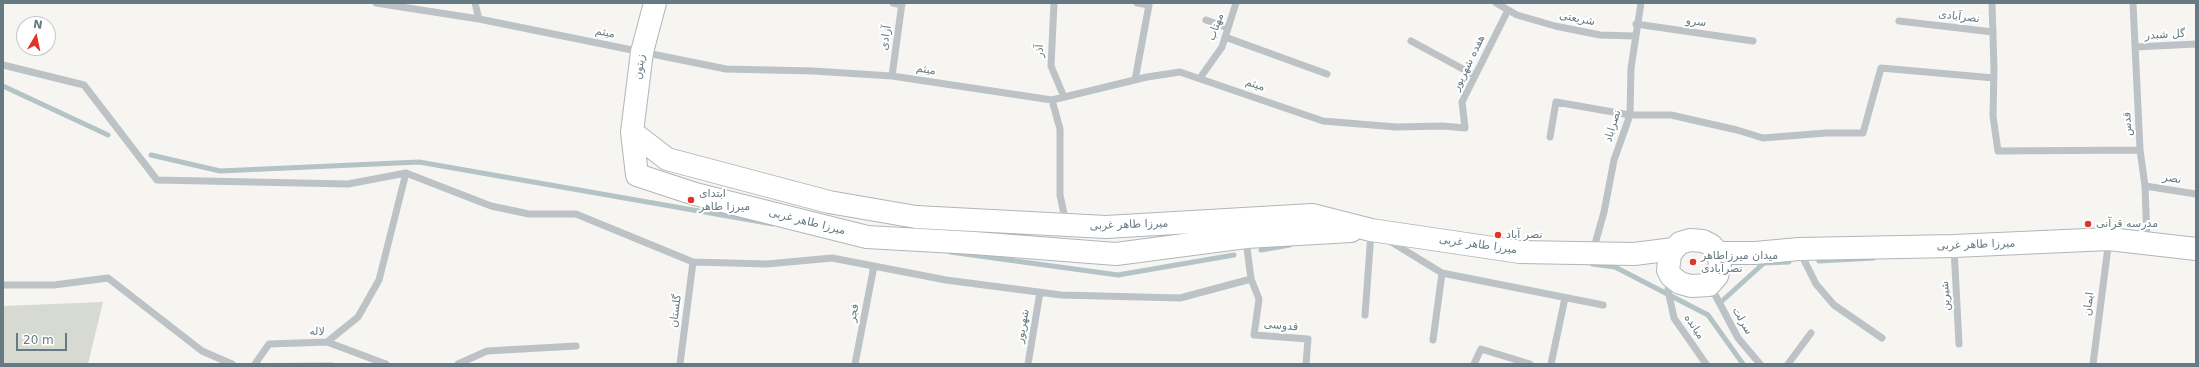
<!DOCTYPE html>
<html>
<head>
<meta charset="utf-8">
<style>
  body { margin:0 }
  #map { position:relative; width:2199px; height:367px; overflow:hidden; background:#f6f5f2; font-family:"DejaVu Sans",sans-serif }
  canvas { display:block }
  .frame { position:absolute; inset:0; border:4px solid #657a83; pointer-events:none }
  .north { position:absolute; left:16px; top:16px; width:40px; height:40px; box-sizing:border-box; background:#fff; border:1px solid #c1cacd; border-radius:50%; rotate:9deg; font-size:11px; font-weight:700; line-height:16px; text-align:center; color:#657a83 }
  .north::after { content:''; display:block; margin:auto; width:14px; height:18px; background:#df3529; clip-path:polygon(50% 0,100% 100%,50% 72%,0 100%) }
  .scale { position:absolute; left:16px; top:333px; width:51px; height:18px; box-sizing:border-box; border:2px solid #657a83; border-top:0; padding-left:5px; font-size:12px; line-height:14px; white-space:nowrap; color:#657a83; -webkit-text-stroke:3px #fff; paint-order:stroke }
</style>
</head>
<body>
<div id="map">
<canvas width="2199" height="367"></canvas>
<div class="frame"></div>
<div class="north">N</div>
<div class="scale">20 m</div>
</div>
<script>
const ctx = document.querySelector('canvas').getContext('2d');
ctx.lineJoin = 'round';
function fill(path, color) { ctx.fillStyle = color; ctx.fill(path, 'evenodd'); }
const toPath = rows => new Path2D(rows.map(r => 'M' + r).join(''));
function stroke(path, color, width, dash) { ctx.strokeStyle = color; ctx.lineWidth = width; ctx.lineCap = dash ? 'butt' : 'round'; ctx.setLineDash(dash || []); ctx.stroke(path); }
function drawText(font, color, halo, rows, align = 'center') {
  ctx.font = font + ' "DejaVu Sans",Vazirmatn,sans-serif'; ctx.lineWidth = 4; ctx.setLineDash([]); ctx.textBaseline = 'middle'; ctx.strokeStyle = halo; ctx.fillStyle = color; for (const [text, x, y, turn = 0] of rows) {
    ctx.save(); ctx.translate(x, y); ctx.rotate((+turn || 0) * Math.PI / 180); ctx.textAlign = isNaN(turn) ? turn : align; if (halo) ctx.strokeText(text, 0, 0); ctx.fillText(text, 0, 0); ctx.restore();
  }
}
const green = toPath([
  [103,302,88,364,3,364,3,306],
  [333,362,332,364,270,364,271,363]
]);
const stream = toPath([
  [3,86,108,135],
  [151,155,220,171,419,162,773,224],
  [1261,250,1290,245],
  [950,252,1118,275,1234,255],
  [1819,261,1874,258],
  [1592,264,1615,267,1708,315,1743,364],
  [1722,301,1764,263,1789,262]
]);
const minor = toPath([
  [376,3,479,19,726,69,813,71,892,76,1052,100,1147,77,1180,72,1323,121,1396,127,1443,126,1465,128,1462,102,1508,10],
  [475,3,479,19],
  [893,3,902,5],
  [1054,3,1051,66,1064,97],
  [1496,3,1517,15,1555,26,1600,35,1635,36],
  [1992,3,1994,69,1993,116,1998,151,2140,150],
  [2133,3,2140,150,2145,186,2147,241],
  [1206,20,1228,28],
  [1899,21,1993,32],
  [1636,24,1753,41],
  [1225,37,1327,74],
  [1411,41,1474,75],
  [2135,47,2196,44],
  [3,65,84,85,157,180,348,184,406,173,491,206,529,214,576,214,693,262,767,264,832,258,946,280,1061,295,1180,298,1251,279],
  [892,76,902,3],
  [1200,78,1222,47,1236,3],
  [1135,80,1149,5,1137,3],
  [1052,100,1060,129,1060,195,1066,223],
  [1550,137,1556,102,1630,115,1671,115,1737,130,1763,138,1826,133,1863,133,1881,68,1994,78],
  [2145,186,2196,194],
  [1246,240,1251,279,1259,299,1254,335,1308,339,1306,364],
  [1388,240,1442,273,1603,305],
  [1954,248,1959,344],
  [1593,251,1604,212,1614,160,1630,115,1631,68,1641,3],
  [1800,252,1816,284,1834,305,1882,338],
  [1670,279,1668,290,1674,318,1706,364],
  [3,285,54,285,108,278,202,351,232,364],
  [1711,287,1738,338,1760,364],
  [1365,315,1371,233],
  [1433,340,1442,273],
  [327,342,358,317,379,280,406,173],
  [255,364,269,344,327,342,386,364],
  [458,364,487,351,576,346],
  [680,364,693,262],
  [855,364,874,266],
  [1028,364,1040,292],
  [1474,364,1481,349,1530,364],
  [1551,364,1565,298],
  [1788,364,1811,333],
  [2093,364,2108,247]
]);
const major = toPath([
  [655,3,642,52,632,132,637,175,695,194,867,237,974,243,1116,254,1246,237,1351,231],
  [632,132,667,159,829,202,916,217,1106,227,1312,215,1371,230,1520,252,1634,254,1674,249],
  [1690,240,1703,241,1711,245,1718,253,1720,264,1717,276,1709,285,1691,286,1680,283,1671,276,1668,270,1670,255,1674,249,1680,243,1690,240],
  [1718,253,1755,253,1799,249,1954,246,2109,239,2196,249]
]);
const markers = [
  [691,200,4,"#df3529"],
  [2088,224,4,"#df3529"],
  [1498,235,4,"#df3529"],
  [1693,262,4,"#df3529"]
];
const streetNames = [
  ["نصرآبادی",1959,17,7],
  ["شریعتی",1577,19,11],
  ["سرو",1696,22,8],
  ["مهتاب",1216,27,-70],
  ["میثم",605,33,11],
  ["گل شبدر",2165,35,-3],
  ["آزادی",886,38,-82],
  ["آذر",1040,51,-89],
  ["هفده شهریور",1469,63,-64],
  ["زیتون",640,67,-82],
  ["میثم",926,70,9],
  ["میثم",1255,85,19],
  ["قدس",2128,124,-93],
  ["نصراباد",1613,126,-73],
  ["نصر",2172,179,9],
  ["میرزا طاهر غربی",807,222,14],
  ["میرزا طاهر غربی",1129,225,-2],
  ["میرزا طاهر غربی",1478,245,8],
  ["میرزا طاهر غربی",1976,245,-2],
  ["شیرین",1946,296,-93],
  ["ایمان",2089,304,-83],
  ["گلستان",676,311,-83],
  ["فجر",854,313,-79],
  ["سرلت",1742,321,60],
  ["شهریور",1023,326,-80],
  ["قدوسی",1281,326,5],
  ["میانده",1694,327,56],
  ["لاله",317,332,1]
];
const poiNames = [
  ["ابتدای",699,194],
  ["میرزا طاهر",699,207],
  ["مدرسه قرآنی",2096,224],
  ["نصر آباد",1506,235],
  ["میدان میرزاطاهر",1701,256],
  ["نصرآبادی",1701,269]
];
fill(green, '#d6dad1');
stroke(stream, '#b4c3c5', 5);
stroke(major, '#b0b6b9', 24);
stroke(minor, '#bcc2c5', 7);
stroke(major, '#fff', 22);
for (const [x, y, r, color] of markers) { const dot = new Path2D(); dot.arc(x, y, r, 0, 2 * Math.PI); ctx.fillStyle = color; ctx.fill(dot); stroke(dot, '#fff', 1.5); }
drawText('11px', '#657a83', '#fff', streetNames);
drawText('11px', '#657a83', '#fff', poiNames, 'left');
</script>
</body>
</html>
